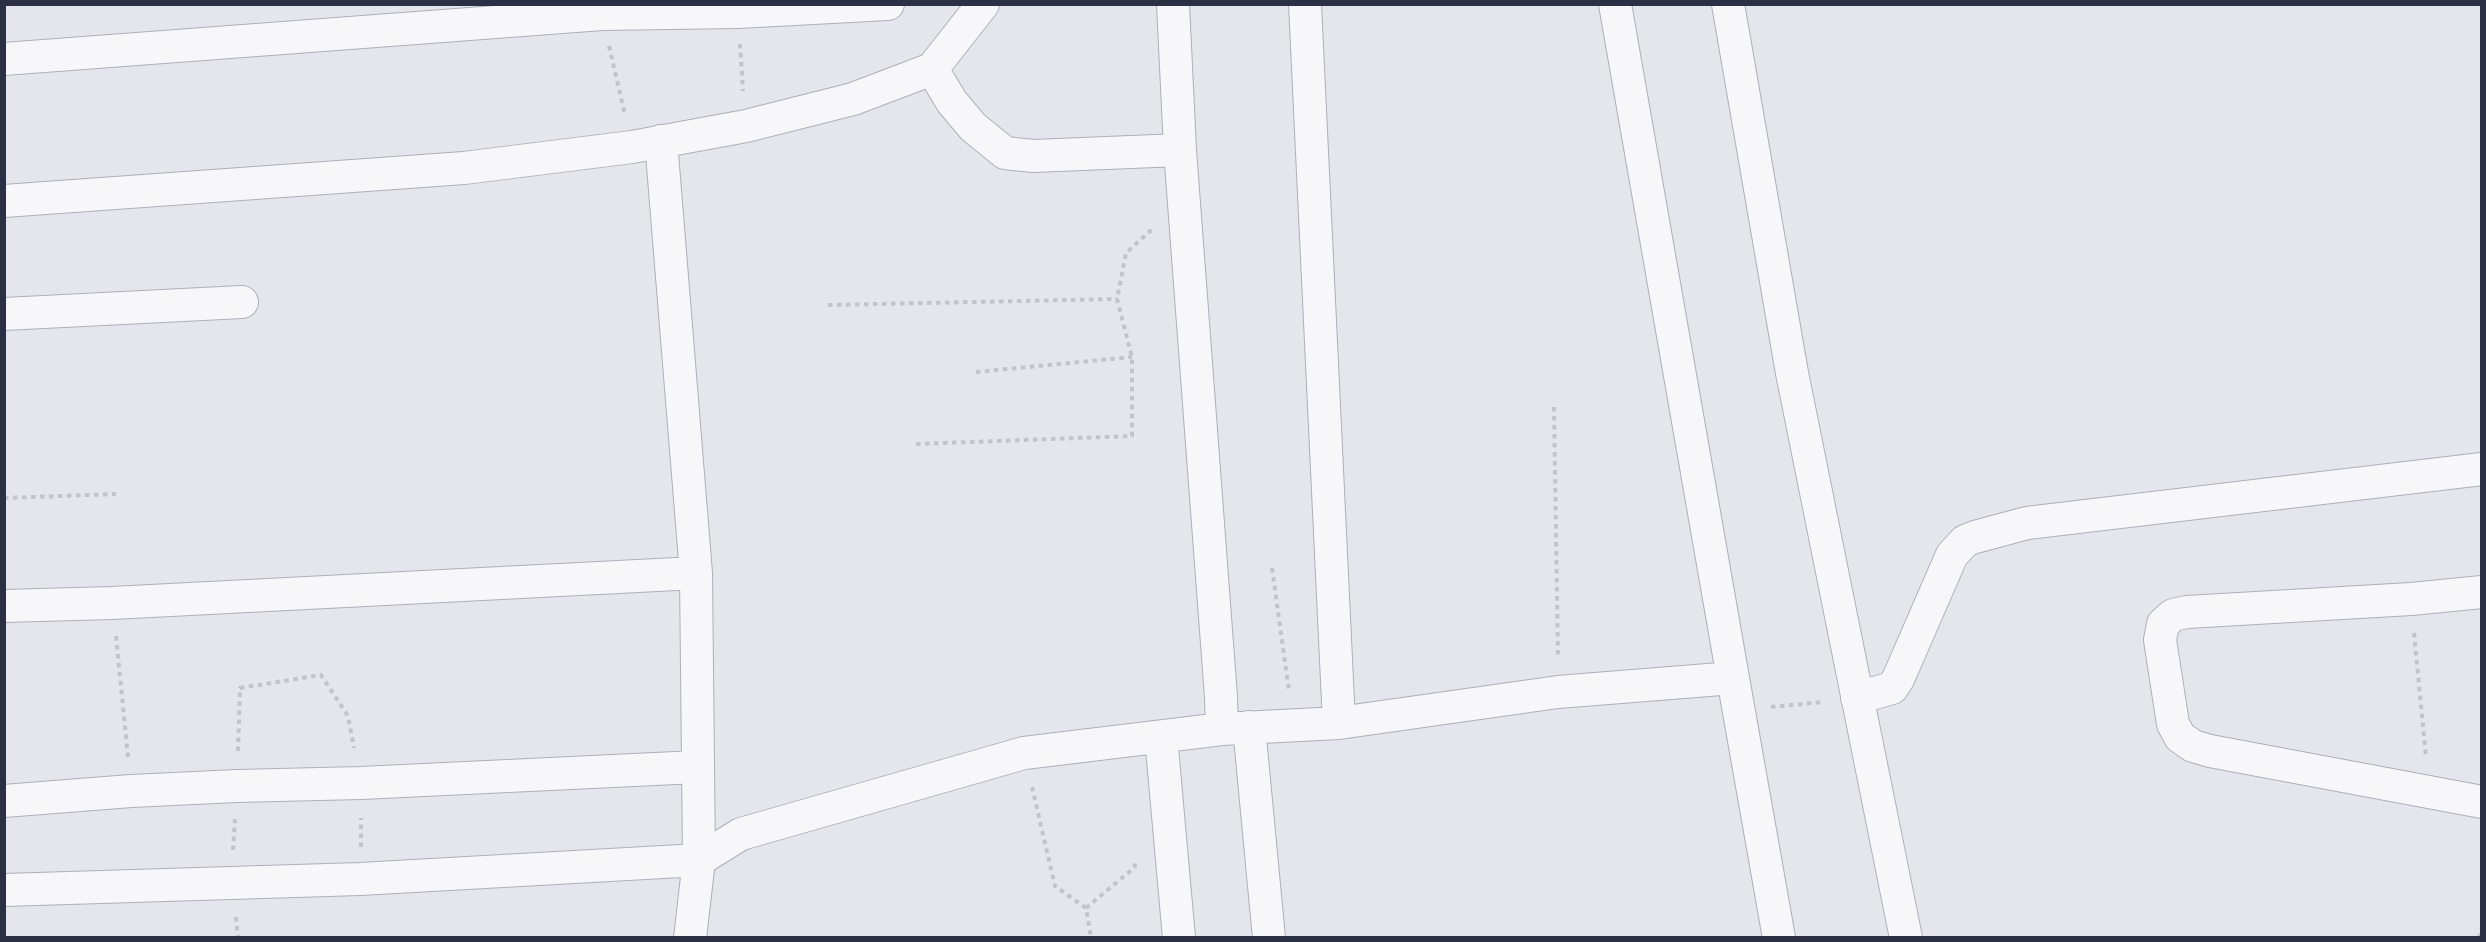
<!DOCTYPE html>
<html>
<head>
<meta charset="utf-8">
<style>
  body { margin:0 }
  #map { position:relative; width:2486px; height:942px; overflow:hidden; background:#e4e6ec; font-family:"Roboto Condensed",sans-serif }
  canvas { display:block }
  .frame { position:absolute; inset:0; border:6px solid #2c3044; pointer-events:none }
</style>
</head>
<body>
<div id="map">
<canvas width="2486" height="942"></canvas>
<div class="frame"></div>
</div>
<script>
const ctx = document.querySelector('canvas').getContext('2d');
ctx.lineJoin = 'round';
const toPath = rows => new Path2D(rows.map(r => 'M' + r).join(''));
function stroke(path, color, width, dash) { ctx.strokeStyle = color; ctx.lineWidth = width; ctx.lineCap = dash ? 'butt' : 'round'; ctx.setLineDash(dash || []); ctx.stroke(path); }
const path = toPath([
  [740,44,743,91],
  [609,46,625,115],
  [828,305,1117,299],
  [976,372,1132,357],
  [1554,407,1558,658],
  [916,444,1132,436,1132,357,1117,299,1126,253,1150,231,1153,232],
  [4,498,116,494],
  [1272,568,1289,691],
  [2414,633,2426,757],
  [116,636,128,757],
  [1771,707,1823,702],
  [238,751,240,688,321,675,348,716,354,748],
  [1032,787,1055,886,1086,908,1091,938],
  [361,847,361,818],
  [233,850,235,819],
  [1086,908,1135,867,1134,859],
  [236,917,238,938],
  [2479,938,2482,927]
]);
const street = toPath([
  [1173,4,1180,150,1221,697,1222,729],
  [1305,4,1339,723],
  [1615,4,1733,678],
  [1728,4,1792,373,1906,938],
  [4,59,602,14,738,12,888,4],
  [932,69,952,102,973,127,1005,153,1033,156,1180,150],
  [661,141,696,573,699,860,690,938],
  [4,201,464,168,632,147,746,126,853,99,932,69,983,4],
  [4,314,242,302],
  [2482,592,2411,599,2187,612,2173,615,2163,624,2160,640,2173,724,2180,737,2193,746,2210,751,2482,802],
  [4,606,112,603,696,573],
  [1857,698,1892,688,1898,679,1952,555,1965,541,1975,537,2027,523,2482,469],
  [1249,727,1269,938],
  [1161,737,1179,938],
  [4,801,131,791,237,786,361,783,697,767],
  [4,890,360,879,699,860,741,834,1024,753,1222,729,1339,723,1558,692,1733,678,1779,938]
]);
stroke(street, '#adafba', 34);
stroke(path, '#c2c3cb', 4, [4.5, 4.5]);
stroke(street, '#f7f7fa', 32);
</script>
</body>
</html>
